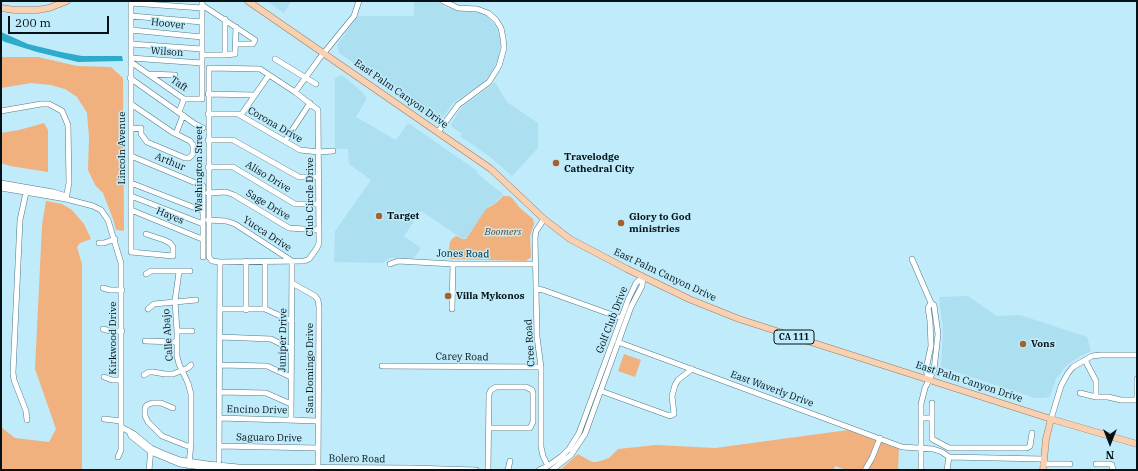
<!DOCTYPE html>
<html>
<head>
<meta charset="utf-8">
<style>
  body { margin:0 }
  #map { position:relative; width:1138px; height:471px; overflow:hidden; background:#c0ebfa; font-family:"IBM Plex Serif",serif }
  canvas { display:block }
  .frame { position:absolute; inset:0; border:2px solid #031216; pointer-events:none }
  .north { position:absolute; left:1090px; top:423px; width:40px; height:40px; -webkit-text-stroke:3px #c0ebfa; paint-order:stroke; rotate:180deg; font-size:11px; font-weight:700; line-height:16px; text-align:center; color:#031216 }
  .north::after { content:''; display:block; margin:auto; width:14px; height:18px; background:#031216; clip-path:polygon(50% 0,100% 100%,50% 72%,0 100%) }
  .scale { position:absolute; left:8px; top:16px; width:101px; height:18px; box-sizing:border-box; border:2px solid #031216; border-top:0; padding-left:5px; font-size:12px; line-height:14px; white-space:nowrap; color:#031216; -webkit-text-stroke:3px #c0ebfa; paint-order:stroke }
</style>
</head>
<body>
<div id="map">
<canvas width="1138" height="471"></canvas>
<div class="frame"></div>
<div class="north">N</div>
<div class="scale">200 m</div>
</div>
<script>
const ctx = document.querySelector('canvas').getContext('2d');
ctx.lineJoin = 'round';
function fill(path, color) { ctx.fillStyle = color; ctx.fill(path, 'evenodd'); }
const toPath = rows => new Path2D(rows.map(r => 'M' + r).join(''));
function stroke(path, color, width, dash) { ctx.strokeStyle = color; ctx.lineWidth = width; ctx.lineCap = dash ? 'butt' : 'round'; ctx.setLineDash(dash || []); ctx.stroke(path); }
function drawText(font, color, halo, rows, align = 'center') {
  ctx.font = font + ' "IBM Plex Serif",serif'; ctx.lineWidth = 3; ctx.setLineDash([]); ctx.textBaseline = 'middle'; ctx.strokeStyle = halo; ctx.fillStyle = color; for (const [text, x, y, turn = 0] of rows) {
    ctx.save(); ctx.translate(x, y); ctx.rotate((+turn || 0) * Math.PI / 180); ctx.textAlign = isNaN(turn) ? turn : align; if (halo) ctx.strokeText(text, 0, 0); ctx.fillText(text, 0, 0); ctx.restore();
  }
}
const built = toPath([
  [267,1,291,1,284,13],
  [414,1,438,1,445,7,459,11,483,13,496,26,500,38,500,47,498,59,491,74,483,83,453,103,443,117,438,119,427,114,339,53,337,45,358,16,414,16],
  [342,75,362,92,366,97,366,100,356,117,396,140,408,123,476,170,479,175,503,194,494,204,490,205,487,209,466,238,461,238,421,211,404,236,421,248,414,258,390,258,382,263,334,262,335,231,371,180,349,164,348,149,335,149,335,78],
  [495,82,507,102,538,123,538,148,512,176,490,157,460,136,462,134,452,127,451,124,462,107,488,88],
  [968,296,997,316,1020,315,1087,337,1091,351,1077,358,1065,367,1056,379,1050,396,1045,398,1035,398,941,367,943,330,939,297]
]);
const green = toPath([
  [1,57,38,57,77,66,111,67,123,78,124,231,116,230,113,219,103,193,95,185,88,170,89,137,87,113,77,97,65,89,51,85,31,83,1,88],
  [44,123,48,130,48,172,10,166,1,163,1,133,19,130],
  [503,196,509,196,512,198,520,208,533,219,534,224,530,236,531,257,526,261,451,259,448,256,449,248,450,242,452,239,456,236,463,239,466,239,486,209,496,203],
  [46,201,62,204,72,210,84,224,91,239,80,243,77,247,82,264,82,469,109,470,1,470,1,427,15,438,49,442,56,429,35,369,42,225],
  [624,354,641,360,635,377,618,371],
  [848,430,899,449,898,470,846,470,835,466,834,469,815,470,560,470,578,454,592,462,597,462,609,458,618,449,656,445,715,448]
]);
const water = toPath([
  [1,32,28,44,61,52,82,56,122,56,123,61,78,62,37,52,5,42,1,40]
]);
const minor = toPath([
  [131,1,131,252,173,256,173,247,170,243,164,240,146,234],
  [131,3,202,8],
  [202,5,255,40,253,44,236,44],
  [131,16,202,22],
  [131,30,202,37],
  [131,44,202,49],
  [202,55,225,55,225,19],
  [225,55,235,54,236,27],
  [131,58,202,63],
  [275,59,316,84],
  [131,62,148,74,175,75],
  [209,68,260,69,295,92,318,110,319,243,317,248,309,259,304,261,220,262,212,261,209,257,209,68],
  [148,74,184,99,202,99,202,1],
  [130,78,195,124,203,128],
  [295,92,319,59,354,16,359,1],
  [208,94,255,95],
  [1,111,41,104,49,104,62,111,68,125,69,183,66,199],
  [179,112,184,99],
  [208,114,238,114,300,150,319,152,333,151],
  [241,115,269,75],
  [131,129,141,128,141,134,147,142,185,158,189,158,193,154,193,145,190,141,172,132,131,104],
  [438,132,458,105,489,82,499,66,504,48,503,38,501,28,496,20,488,13,477,9,458,8,443,1],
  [176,134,183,115],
  [208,140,233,140,299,177,319,177],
  [285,141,310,103],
  [131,156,203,186,203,257],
  [208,167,233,167,295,204,319,204],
  [1,183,53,192,63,195,66,199],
  [131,183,203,211],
  [1,188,66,199,93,206,101,210,108,220,121,263,121,450,118,457],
  [208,193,226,192,234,195,289,228,319,230],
  [131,196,203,224],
  [131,210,202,239],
  [544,219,536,231,535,238,537,337,541,367,541,447,543,456,548,466],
  [208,220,226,221,235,224,292,261,291,420],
  [99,243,104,243,115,239],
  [912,259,931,303,934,305,938,334,934,370,925,388,921,404,921,470],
  [246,261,246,310],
  [390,264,398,261,453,264,536,264],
  [179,272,175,301,177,331,177,356,179,364,188,383,191,394,191,442,189,466],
  [146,274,151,271,190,271],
  [292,283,315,296,318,300,319,307,318,470],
  [103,288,110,290,122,290],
  [537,289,543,290,621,318],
  [148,309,154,304,196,300],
  [220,309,265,309,292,321],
  [265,309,265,262],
  [452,309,453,264],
  [103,329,110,331,122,331],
  [177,331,192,331],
  [220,337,271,339,291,349],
  [145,341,177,342],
  [618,342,902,447,933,449,942,452,949,457],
  [1085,360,1096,381,1096,397],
  [220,365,267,366,291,377],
  [382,366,541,367],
  [144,375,149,372,153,372,165,374,173,374,188,368,191,365],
  [104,377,112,380,121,380],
  [928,379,926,369,931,346,930,321,928,308,931,303],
  [601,391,670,416,674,414,672,396,675,385,678,380,692,369],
  [220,392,266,393,291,404],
  [1080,393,1096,397,1108,397,1121,400,1137,400],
  [1137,400,1137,379],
  [173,408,161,403,152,403,147,405,145,408,145,416,148,422,162,436,190,447],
  [219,418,318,421],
  [921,418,932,418,932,439,949,448,1027,448,1030,446,1032,433],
  [932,418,932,403],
  [104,419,121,421],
  [1051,419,1061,386,1068,373,1073,367,1092,356,1101,355,1137,355],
  [27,420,26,411,14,380,13,373,20,220,27,188],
  [121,427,134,434,151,448,162,453,180,460,208,464,238,467,412,468,476,470],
  [129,431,131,436,151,452,180,464,208,468,230,469,236,467],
  [219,446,318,448],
  [949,457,1043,459],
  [219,461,220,262],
  [1043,464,1070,464],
  [1096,464,1110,464,1112,465,1113,470],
  [149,470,151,449],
  [488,470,489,394,491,390,496,387,526,387,532,390,533,393,533,422,530,428,489,428],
  [508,470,510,461],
  [539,470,548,466,562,456,569,449,579,433,628,300,636,283,643,277],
  [552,470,571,455,585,434,631,307,642,286,643,277],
  [865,470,872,458,880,438],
  [947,470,949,457]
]);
const major = toPath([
  [248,1,491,169,544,219,570,239,627,269,689,299,739,319,1051,419,1137,444],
  [1,8,15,10,37,10,49,8,67,1],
  [1043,470,1046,439,1051,419]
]);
const markers = [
  [556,163,4,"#a2622b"],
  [379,216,4,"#a2622b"],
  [621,223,4,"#a2622b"],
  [448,296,4,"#a2622b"],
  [1023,344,4,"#a2622b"]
];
const shields = [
  [794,337,40]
];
const shieldNames = [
  ["CA 111",794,337]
];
const streetNames = [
  ["Hoover",168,24,6],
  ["Wilson",167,52,4],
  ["Taft",179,84,34],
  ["East Palm Canyon Drive",401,94,35],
  ["Corona Drive",275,125,30],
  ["Lincoln Avenue",122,148,-90],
  ["Arthur",170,162,22],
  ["Washington Street",199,169,-90],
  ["Aliso Drive",268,177,31],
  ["Club Circle Drive",310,197,-90],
  ["Sage Drive",268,205,31],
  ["Hayes",170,216,22],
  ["Yucca Drive",267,234,33],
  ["Jones Road",463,254,1],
  ["East Palm Canyon Drive",665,275,25],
  ["Golf Club Drive",612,320,-69],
  ["Calle Abajo",168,335,-94],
  ["Kirkwood Drive",113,338,-90],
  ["Juniper Drive",283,340,-89],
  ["Cree Road",530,343,-94],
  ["Carey Road",462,357,1],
  ["San Domingo Drive",310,368,-90],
  ["East Palm Canyon Drive",969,382,18],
  ["East Waverly Drive",772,389,20],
  ["Encino Drive",257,410,1],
  ["Saguaro Drive",269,438,1],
  ["Bolero Road",357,459,1]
];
const poiNames = [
  ["Travelodge",564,157],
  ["Cathedral City",564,169],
  ["Target",387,216],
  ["Glory to God",629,217],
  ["ministries",629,229],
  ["Villa Mykonos",456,296],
  ["Vons",1031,344]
];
const parkNames = [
  ["Boomers",503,232]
];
fill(built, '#ace0f1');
fill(green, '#f1b17f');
fill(water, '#2eabcb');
stroke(minor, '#527a87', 6);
stroke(major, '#a0795a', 7);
stroke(minor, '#fff', 5);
stroke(major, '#f8d0b2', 6);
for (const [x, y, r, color] of markers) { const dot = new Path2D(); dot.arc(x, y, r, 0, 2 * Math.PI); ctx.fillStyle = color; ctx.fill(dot); stroke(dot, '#c0ebfa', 1.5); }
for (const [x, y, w] of shields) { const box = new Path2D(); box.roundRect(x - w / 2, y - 7, w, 14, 3); ctx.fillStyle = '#c0ebfa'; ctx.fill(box); stroke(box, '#031216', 1); }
drawText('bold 9px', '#031216', null, shieldNames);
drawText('10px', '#031216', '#c0ebfa', streetNames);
drawText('bold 10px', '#031216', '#c0ebfa', poiNames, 'left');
drawText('italic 10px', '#714117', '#c0ebfa', parkNames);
</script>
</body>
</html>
